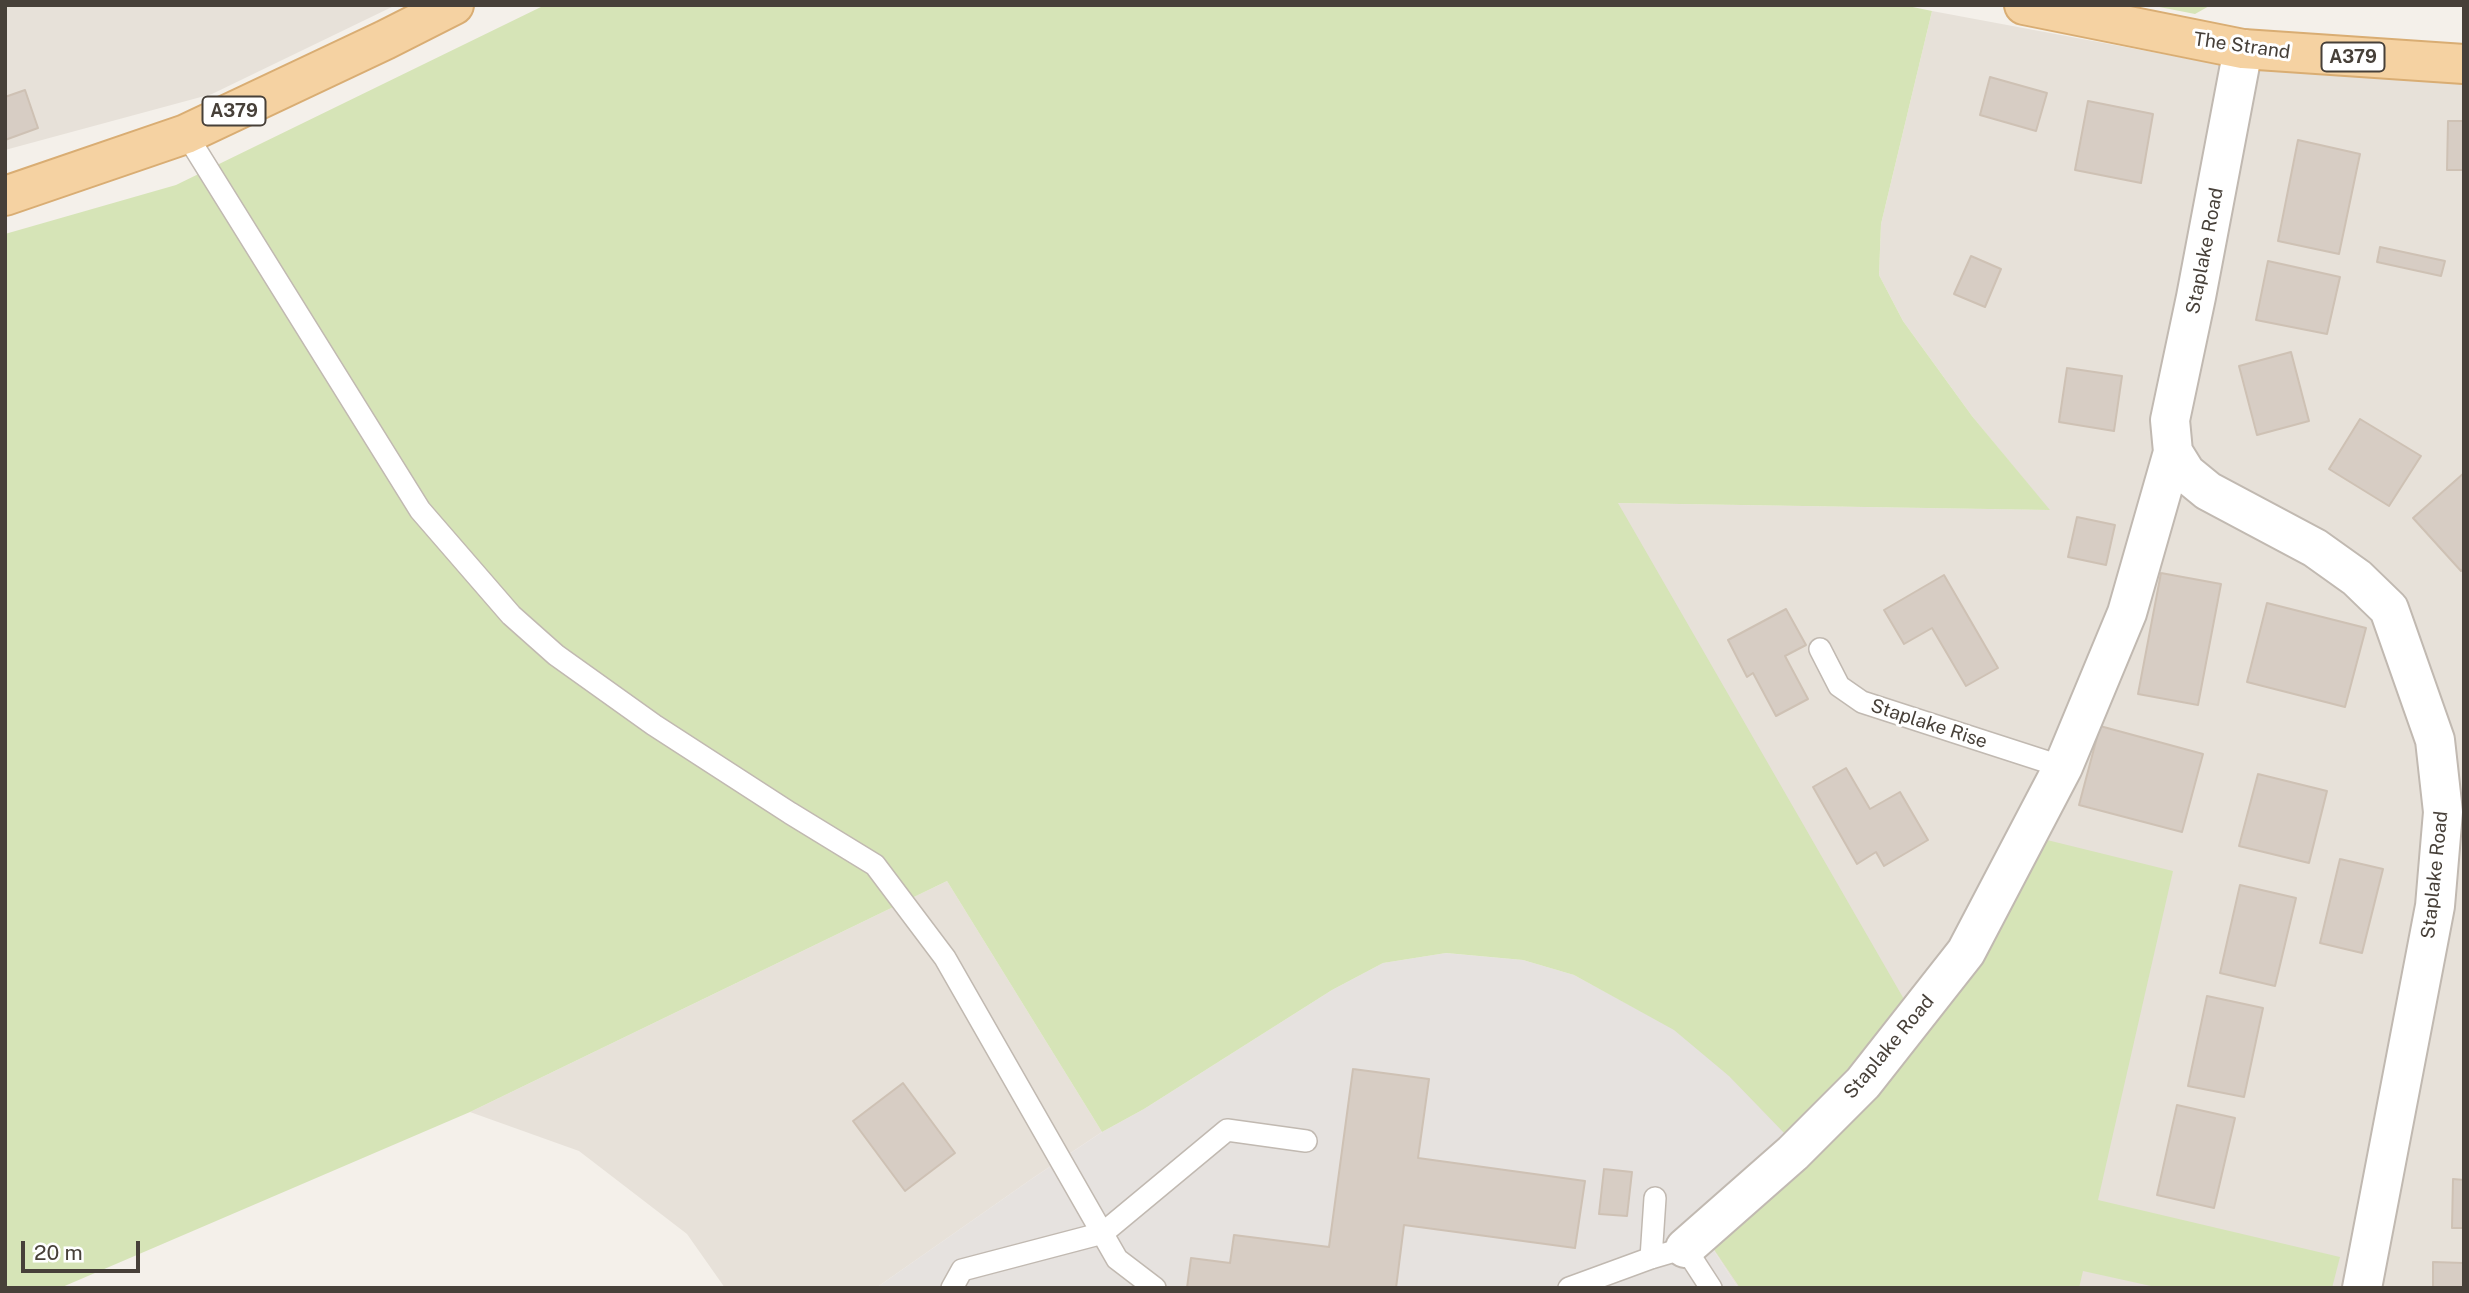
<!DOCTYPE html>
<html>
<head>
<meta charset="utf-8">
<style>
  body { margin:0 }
  #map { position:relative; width:2469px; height:1293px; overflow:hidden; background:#f4f0ea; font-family:"Public Sans",sans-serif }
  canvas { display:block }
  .frame { position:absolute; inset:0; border:7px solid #474039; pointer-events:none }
  .scale { position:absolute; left:21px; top:1241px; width:119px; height:32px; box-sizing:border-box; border:4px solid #474039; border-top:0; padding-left:9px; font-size:21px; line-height:24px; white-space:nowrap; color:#474039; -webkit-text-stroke:5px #fff; paint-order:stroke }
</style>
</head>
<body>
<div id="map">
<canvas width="2469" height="1293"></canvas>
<div class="frame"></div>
<div class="scale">20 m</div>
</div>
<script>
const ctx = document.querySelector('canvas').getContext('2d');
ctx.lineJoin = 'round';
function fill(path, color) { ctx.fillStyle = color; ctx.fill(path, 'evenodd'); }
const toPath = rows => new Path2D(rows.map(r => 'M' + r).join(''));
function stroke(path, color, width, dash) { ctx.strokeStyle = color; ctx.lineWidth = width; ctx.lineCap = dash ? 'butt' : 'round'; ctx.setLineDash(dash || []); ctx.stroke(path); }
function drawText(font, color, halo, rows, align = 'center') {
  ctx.font = font + ' "Public Sans",sans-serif'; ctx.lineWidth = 6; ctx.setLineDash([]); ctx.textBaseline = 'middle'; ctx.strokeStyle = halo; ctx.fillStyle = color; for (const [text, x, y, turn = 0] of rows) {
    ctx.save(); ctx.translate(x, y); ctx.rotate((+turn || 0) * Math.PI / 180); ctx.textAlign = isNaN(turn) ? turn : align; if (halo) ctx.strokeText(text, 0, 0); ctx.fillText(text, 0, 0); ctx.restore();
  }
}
const residential = toPath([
  [5,5,396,5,212,94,5,150],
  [1932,11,2211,63,2464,82,2464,1288,1738,1288,1709,1243,1617,503,2049,510,1972,416,1903,321,1879,275,1881,224],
  [947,881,1102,1132,1033,1178,876,1288,725,1288,687,1234,579,1151,470,1112]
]);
const industrial = toPath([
  [1446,953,1523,960,1574,975,1674,1029,1729,1076,1788,1137,1709,1243,1738,1288,876,1288,1033,1178,1102,1132,1144,1109,1332,990,1383,963]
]);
const green = toPath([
  [545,5,1903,5,1932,11,1881,224,1879,275,1903,321,1972,416,2050,510,1618,503,1905,1001,1849,1081,1788,1137,1729,1076,1674,1030,1574,975,1523,960,1446,953,1383,963,1332,990,1144,1109,1102,1132,947,881,470,1112,60,1288,5,1288,5,234,176,185],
  [2149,5,2211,5,2195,14],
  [2047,840,2173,871,2098,1200,2340,1257,2332,1288,2160,1288,2083,1271,2079,1288,1740,1288,1711,1245,1908,1048]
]);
const building = toPath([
  [1990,77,2047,93,2036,131,1980,115,1990,77],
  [25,90,38,128,5,140,5,97,25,90],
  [2088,101,2153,114,2141,183,2075,170,2088,101],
  [2448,121,2464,121,2464,170,2447,170,2448,121],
  [2298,140,2360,154,2339,254,2278,241,2298,140],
  [2380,247,2445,261,2441,276,2377,262,2380,247],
  [1971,256,2001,269,1985,307,1954,294,1971,256],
  [2268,261,2340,277,2327,334,2256,320,2268,261],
  [2291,352,2309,421,2257,435,2239,366,2291,352],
  [2067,368,2122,376,2114,431,2059,422,2067,368],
  [2360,419,2421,456,2389,506,2329,469,2360,419],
  [2464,473,2464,568,2461,571,2413,518,2464,473],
  [2077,517,2115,525,2106,565,2068,557,2077,517],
  [2161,573,2221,584,2198,705,2138,694,2161,573],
  [1944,575,1998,668,1966,686,1932,628,1904,644,1884,610,1944,575],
  [2267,603,2366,628,2345,707,2247,682,2267,603],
  [1786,609,1806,645,1785,656,1808,699,1776,716,1753,673,1747,677,1728,640,1786,609],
  [2100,726,2203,754,2182,832,2079,805,2100,726],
  [1846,768,1870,809,1900,792,1928,840,1884,866,1876,852,1857,864,1813,787,1846,768],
  [2258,774,2327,791,2309,863,2239,846,2258,774],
  [2340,859,2383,869,2362,953,2320,943,2340,859],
  [2240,885,2296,898,2275,986,2220,973,2240,885],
  [2207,996,2263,1008,2244,1097,2188,1086,2207,996],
  [1353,1069,1429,1079,1418,1158,1585,1181,1575,1248,1404,1225,1396,1288,1187,1288,1191,1258,1230,1263,1234,1235,1329,1247,1353,1069],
  [903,1083,955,1153,905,1191,853,1121,903,1083],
  [2177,1105,2235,1118,2214,1208,2157,1195,2177,1105],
  [1604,1169,1632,1172,1627,1216,1599,1214,1604,1169],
  [2453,1179,2464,1180,2464,1228,2452,1228,2453,1179],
  [2433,1262,2464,1263,2464,1288,2433,1288,2433,1262]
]);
const service = toPath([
  [186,134,420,510,511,615,556,655,654,725,790,813,875,865,945,958,1117,1259,1155,1288],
  [1820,649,1839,686,1862,702,2063,767],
  [1651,1258,1655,1198],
  [952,1288,962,1270,1103,1233,1227,1130,1306,1141],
  [1569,1288,1651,1258,1685,1248,1711,1288]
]);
const minor = toPath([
  [2243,49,2196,297,2170,420,2173,452,2186,473,2208,491,2315,548,2357,578,2389,609,2435,740,2443,812,2435,906,2362,1288],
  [1685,1248,1793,1153,1863,1083,1966,952,2063,767,2127,613,2173,452]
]);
const primary = toPath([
  [2024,5,2243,49,2464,64],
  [5,196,186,134,385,40,454,5]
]);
const shields = [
  [2353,57,63],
  [234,111,63]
];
const shieldNames = [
  ["A379",2353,57],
  ["A379",234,111]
];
const streetNames = [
  ["The Strand",2242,46,8],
  ["Staplake Road",2205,251,-79],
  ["Staplake Rise",1929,724,18],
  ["Staplake Road",2435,875,-84],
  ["Staplake Road",1889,1047,-50]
];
fill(residential, '#e7e1d9');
fill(industrial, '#e6e2df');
fill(green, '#d6e4b7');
fill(building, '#d7cdc4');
stroke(building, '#cec1b4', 2);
stroke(service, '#c1b9b1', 24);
stroke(minor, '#c1b9b1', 42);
stroke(primary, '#d9ad73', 42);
stroke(service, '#fff', 21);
stroke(minor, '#fff', 38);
stroke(primary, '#f5d2a2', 38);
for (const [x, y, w] of shields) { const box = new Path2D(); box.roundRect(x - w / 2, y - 14.5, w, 29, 5); ctx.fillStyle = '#fff'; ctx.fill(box); stroke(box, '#474039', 2); }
drawText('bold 18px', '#474039', null, shieldNames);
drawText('19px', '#474039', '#fff', streetNames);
</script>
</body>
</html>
